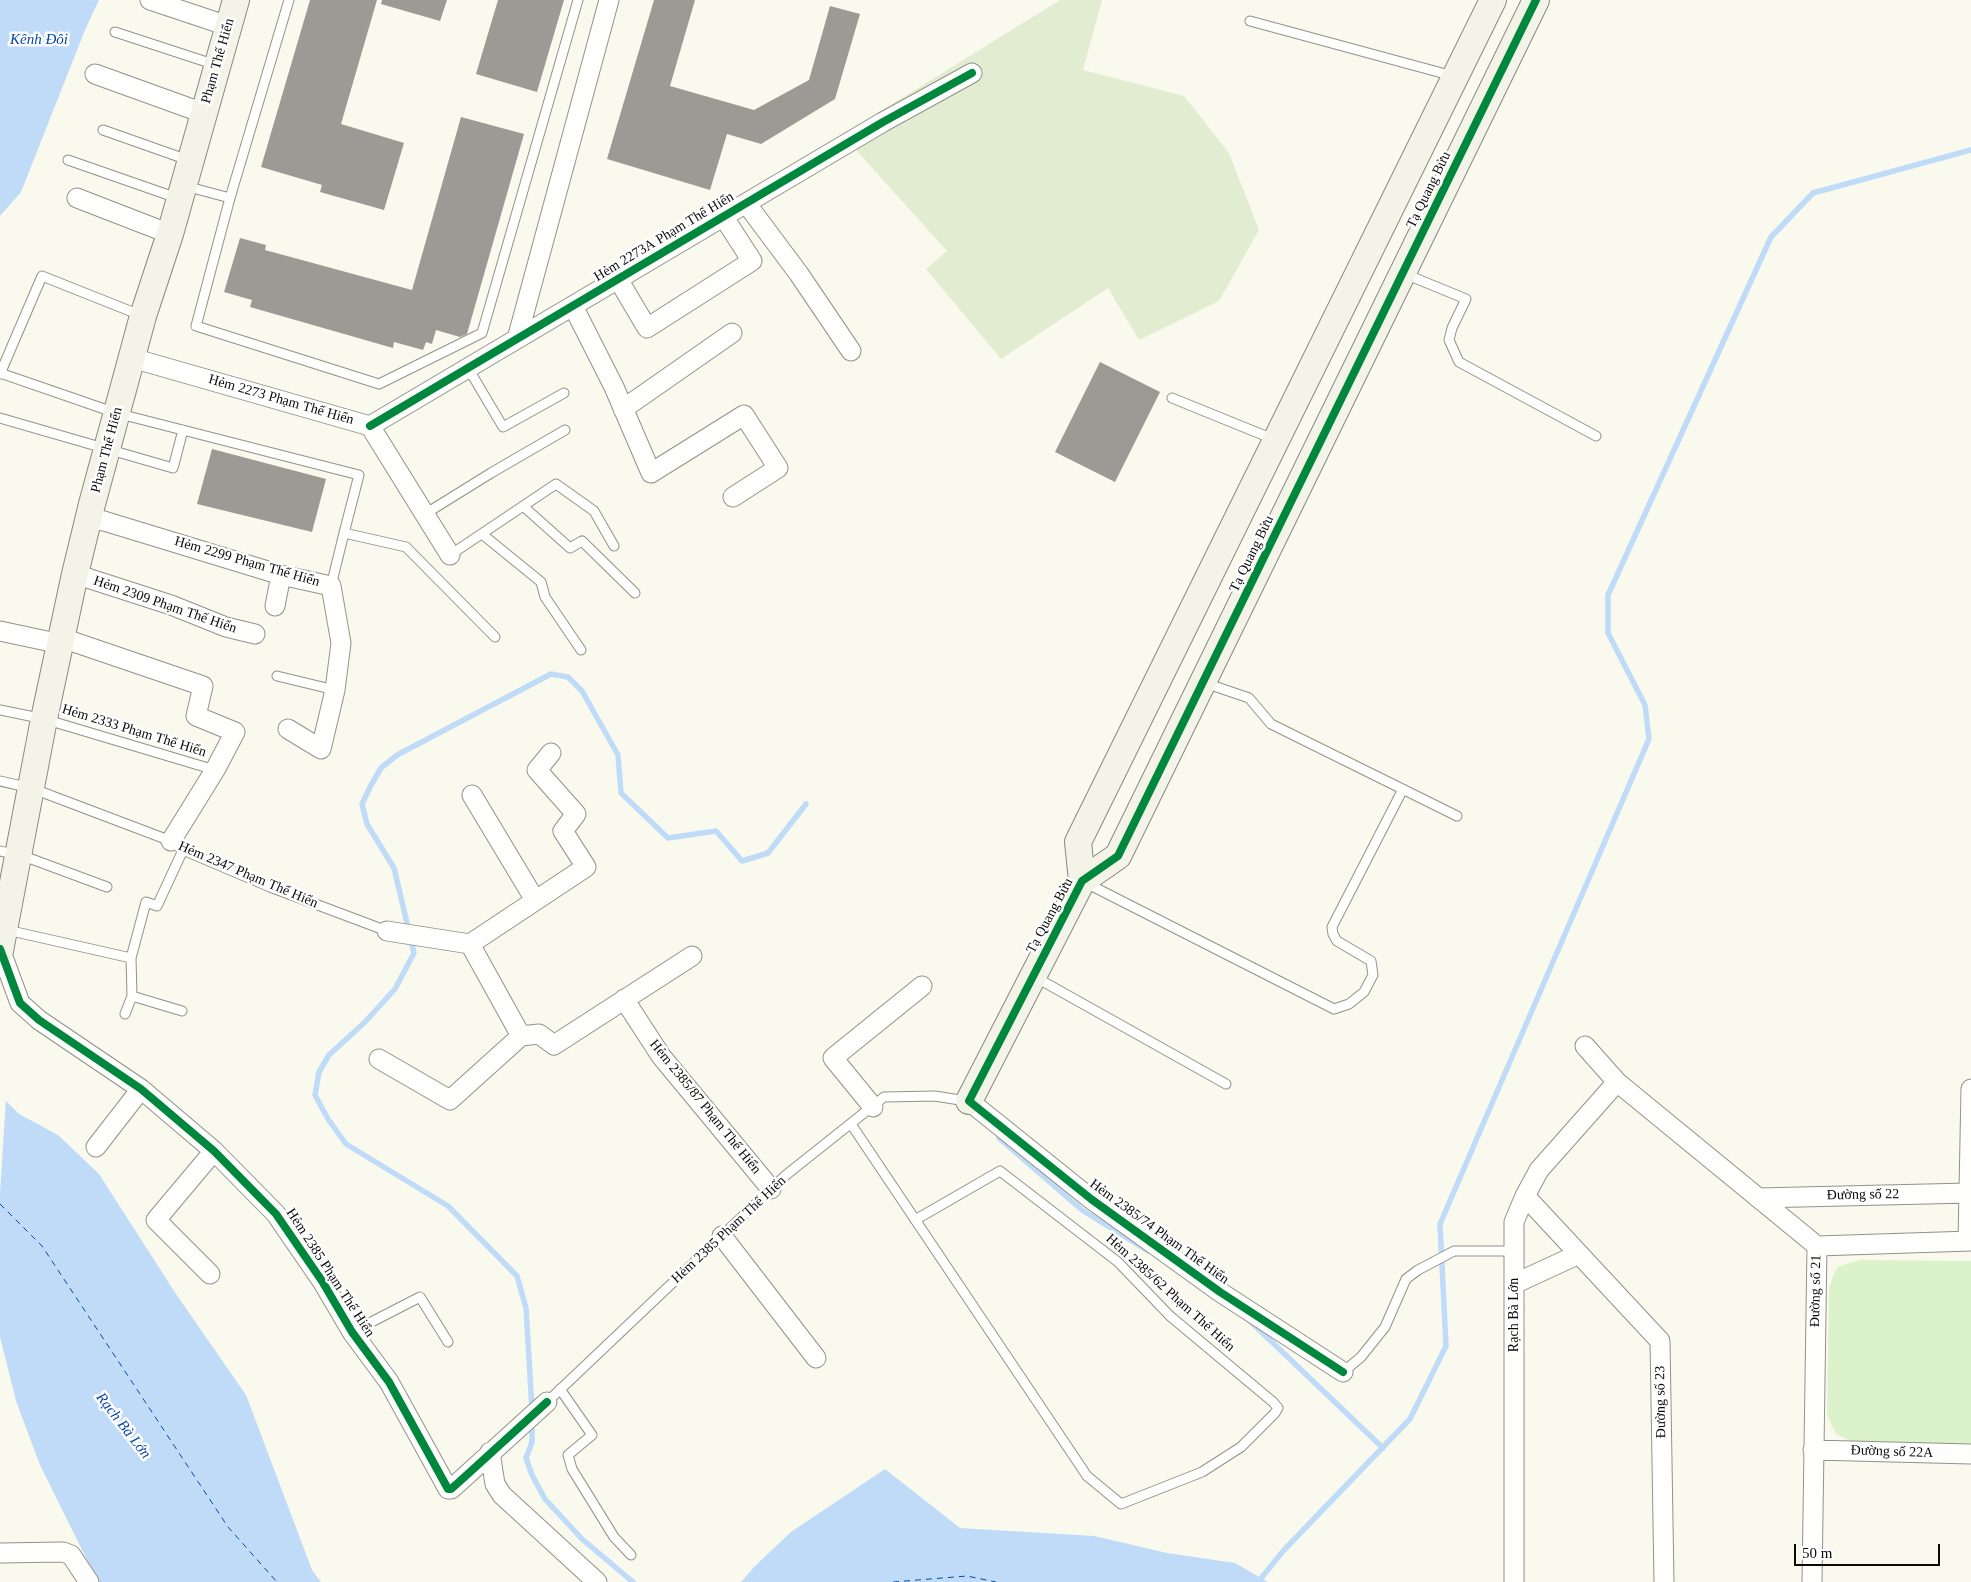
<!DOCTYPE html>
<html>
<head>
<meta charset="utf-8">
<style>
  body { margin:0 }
  #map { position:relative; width:1971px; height:1582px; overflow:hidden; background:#faf9ed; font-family:Georgia,serif }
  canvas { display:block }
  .scale { position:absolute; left:1794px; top:1544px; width:146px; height:22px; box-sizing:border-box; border:2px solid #0a0a0a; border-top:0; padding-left:6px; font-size:15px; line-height:18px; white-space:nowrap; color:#0a0a0a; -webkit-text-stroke:4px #fff; paint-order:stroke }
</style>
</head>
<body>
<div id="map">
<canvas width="1971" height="1582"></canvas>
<div class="scale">50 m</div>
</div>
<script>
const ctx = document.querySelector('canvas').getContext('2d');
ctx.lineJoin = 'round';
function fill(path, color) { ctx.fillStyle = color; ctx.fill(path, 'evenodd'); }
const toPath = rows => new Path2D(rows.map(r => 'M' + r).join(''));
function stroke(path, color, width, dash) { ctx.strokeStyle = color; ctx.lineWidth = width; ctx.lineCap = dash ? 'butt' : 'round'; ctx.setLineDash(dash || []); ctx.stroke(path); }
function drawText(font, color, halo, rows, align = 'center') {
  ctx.font = font + ' Georgia,serif'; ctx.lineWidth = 5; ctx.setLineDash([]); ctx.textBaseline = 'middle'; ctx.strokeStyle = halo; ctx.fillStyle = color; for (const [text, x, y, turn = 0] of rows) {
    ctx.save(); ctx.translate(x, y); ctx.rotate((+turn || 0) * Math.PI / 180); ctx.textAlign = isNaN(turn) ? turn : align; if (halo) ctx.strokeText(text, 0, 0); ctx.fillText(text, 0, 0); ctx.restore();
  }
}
const green = toPath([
  [1860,1260,1971,1261,1971,1446,1857,1444,1836,1434,1827,1415,1829,1287,1837,1267]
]);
const cemetery = toPath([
  [1060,0,1102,0,1083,70,1184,96,1229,153,1259,230,1219,301,1139,340,1108,288,1001,359,926,269,947,251,857,151,860,124]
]);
const water = toPath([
  [0,0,99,0,85,30,21,192,0,216],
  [0,1095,19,1114,58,1135,99,1174,176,1294,246,1395,312,1570,321,1582,98,1582,40,1465,16,1401,0,1337],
  [885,1469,960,1528,1094,1536,1167,1553,1235,1563,1268,1582,741,1582,755,1566,791,1532]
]);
const pier = toPath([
  [0,1093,6,1098,0,1194]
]);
const stream = toPath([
  [999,1138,1082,1210,1148,1251],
  [1250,1321,1383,1448],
  [532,1409,526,1308,517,1276,448,1206,346,1144,328,1119,315,1095,319,1072,329,1055,365,1022,395,989,414,953,394,868,367,824,362,804,370,787,381,768,397,755,551,674,568,677,582,691,618,755,621,793,668,838,716,831,742,861,768,853,806,804],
  [532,1423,532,1442,526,1458,532,1475,545,1499,582,1539,633,1582],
  [1258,1582,1284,1550,1410,1419,1446,1346,1440,1224,1649,739,1645,705,1608,633,1608,595,1771,237,1813,193,1971,150]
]);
const ferry = toPath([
  [0,1204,42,1246,228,1527,277,1582],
  [893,1582,967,1576,996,1582]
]);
const building = toPath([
  [310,0,377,0,341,124,404,143,384,210,320,192,322,185,261,167],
  [382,0,447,0,440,21,381,4],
  [498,0,564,0,537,92,476,74],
  [654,0,695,0,670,86,754,110,809,80,830,6,860,14,835,99,761,144,727,134,710,190,607,159],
  [461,117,524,134,467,334,460,337,436,330,432,344,426,342,423,350,394,342,393,348,250,307,252,300,224,292,240,238,266,245,265,250,412,290],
  [1100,362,1160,392,1115,482,1055,452],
  [212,449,326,479,312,532,197,504]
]);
const lane = toPath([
  [289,0,230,198,196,326,379,384,482,333,578,0],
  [1250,21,1453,76],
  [115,32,216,65],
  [103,130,188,160],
  [68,160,177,198],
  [185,186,230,198],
  [1405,274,1466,299,1452,328,1449,340,1459,362,1596,436],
  [468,368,503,427,564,393],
  [0,373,116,413,359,475,344,533,406,547,495,637],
  [0,374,42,276,140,315],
  [1172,398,1273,439],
  [0,418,173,468,183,430],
  [523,506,570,548,582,541,635,593],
  [425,514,491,473,565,430],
  [482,534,541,582,545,597,581,650],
  [450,555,556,484,594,511,614,546],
  [331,586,344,533],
  [277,676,335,690],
  [1205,683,1249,698,1271,724,1457,816],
  [0,710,44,719,215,770],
  [0,781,31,788,171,841,183,850,270,887,387,931],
  [0,851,26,857,107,887],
  [1086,883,1334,1009,1349,1004,1364,992,1373,975,1371,961,1337,941,1333,934,1332,927,1403,789],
  [7,930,131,958],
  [1035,977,1226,1084],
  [132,996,182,1011],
  [125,1014,132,996,131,958,146,902,157,906,183,850],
  [851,1124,1087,1476,1121,1504,1202,1472,1241,1447,1275,1413,1278,1408,1273,1402,1170,1316,1118,1262,1000,1171,915,1220],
  [352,1332,420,1297,448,1342],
  [1343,1372,1361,1357,1385,1327,1406,1279,1418,1270,1454,1251,1514,1251],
  [560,1389,592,1435,568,1455,572,1469,614,1537,631,1555],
  [547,1402,786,1175,884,1097,935,1096,966,1101]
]);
const street = toPath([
  [150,0,228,26],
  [95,74,203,113],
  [77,198,170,234],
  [746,203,799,274,851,351],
  [618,279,647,328,752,261,723,216],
  [573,306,614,387,651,473,744,415,778,468,733,497],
  [517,339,609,0],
  [132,358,370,426,450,555],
  [623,409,732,333],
  [370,426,883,122,972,73],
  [90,519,104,521,281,575,331,586,341,643,335,690,321,749,288,729],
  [75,574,171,605,226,627,255,634],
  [275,606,281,575],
  [0,631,61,644],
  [62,638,203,686,196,716,235,732,215,770,171,841],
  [472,795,535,900],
  [387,931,470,944],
  [0,949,20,1003,39,1020,141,1089,214,1151,276,1214,322,1281,352,1332,389,1382,448,1489,451,1489,459,1482,547,1402],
  [624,999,661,1056,771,1189],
  [521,1036,470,944,586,867,563,831,576,814,537,770,551,753],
  [521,1036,539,1034,554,1045,692,956],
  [1585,1046,1617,1082,1817,1246],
  [379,1059,450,1100,521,1036],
  [969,1101,1091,1199,1220,1292,1343,1372],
  [873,1107,833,1058,922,986],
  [96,1147,141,1089],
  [1525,1196,1660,1341,1664,1582],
  [1758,1198,1969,1193],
  [722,1236,816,1358],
  [1968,1241,1971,1089],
  [1817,1246,1971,1241],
  [210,1274,156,1220,214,1151],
  [1514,1284,1579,1254],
  [1813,1450,1971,1454],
  [490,1452,495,1484,502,1495,597,1582],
  [0,1553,63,1552,71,1555,89,1582],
  [1514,1582,1514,1222,1525,1196,1539,1170,1617,1082],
  [1812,1582,1817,1246]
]);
const secondary = toPath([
  [1082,881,1078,842,1493,0],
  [0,951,44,719,75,574,92,504,143,316,170,234,236,0],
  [969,1101,1082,881,1118,856,1536,0]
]);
const cycleway = toPath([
  [370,426,883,122,972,73],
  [0,949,20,1003,39,1020,141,1089,214,1151,276,1214,322,1281,352,1332,389,1382,448,1489,451,1489,459,1482,547,1402],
  [1343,1372,1220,1292,1091,1199,969,1101,1082,881,1118,856,1536,0]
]);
const streetNames = [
  ["Phạm Thế Hiển",218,61,-74],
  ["Tạ Quang Bửu",1429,190,-64],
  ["Hẻm 2273A Phạm Thế Hiển",664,237,-31],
  ["Hẻm 2273 Phạm Thế Hiển",281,400,16],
  ["Phạm Thế Hiển",107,450,-75],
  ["Tạ Quang Bửu",1252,554,-64],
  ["Hẻm 2299 Phạm Thế Hiển",247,562,16],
  ["Hẻm 2309 Phạm Thế Hiển",165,605,19],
  ["Hẻm 2333 Phạm Thế Hiển",134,731,17],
  ["Hẻm 2347 Phạm Thế Hiển",248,875,23],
  ["Tạ Quang Bửu",1050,916,-62],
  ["Hẻm 2385/87 Phạm Thế Hiển",705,1107,51],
  ["Đường số 22",1863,1195,-1],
  ["Hẻm 2385 Phạm Thế Hiển",729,1230,-43],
  ["Hẻm 2385/74 Phạm Thế Hiển",1159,1232,36],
  ["Hẻm 2385 Phạm Thế Hiển",330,1273,57],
  ["Đường số 21",1816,1291,-89],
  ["Hẻm 2385/62 Phạm Thế Hiển",1170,1293,42],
  ["Rạch Bà Lớn",1514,1315,-90],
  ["Đường số 23",1661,1402,-91],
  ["Đường số 22A",1892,1452,2]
];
const waterNames = [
  ["Kênh Đôi",39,40],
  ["Rạch Bà Lớn",123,1426,52]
];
fill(green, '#dcf2ca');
fill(cemetery, '#e1ecd0');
fill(water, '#bfdbf8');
fill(pier, '#faf9ed');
stroke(stream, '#bfdbf8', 5.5);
stroke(ferry, '#0847a8', 1, [6, 5]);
fill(building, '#9c9a94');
stroke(lane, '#92928c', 11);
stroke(street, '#92928c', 21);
stroke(secondary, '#898883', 28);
stroke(lane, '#fefefc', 9);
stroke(street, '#fefefc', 19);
stroke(secondary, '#f3f4e7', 26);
stroke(cycleway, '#00873e', 8);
drawText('14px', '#0a0a0a', '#fff', streetNames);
drawText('italic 15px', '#0847a8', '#fff', waterNames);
</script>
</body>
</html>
